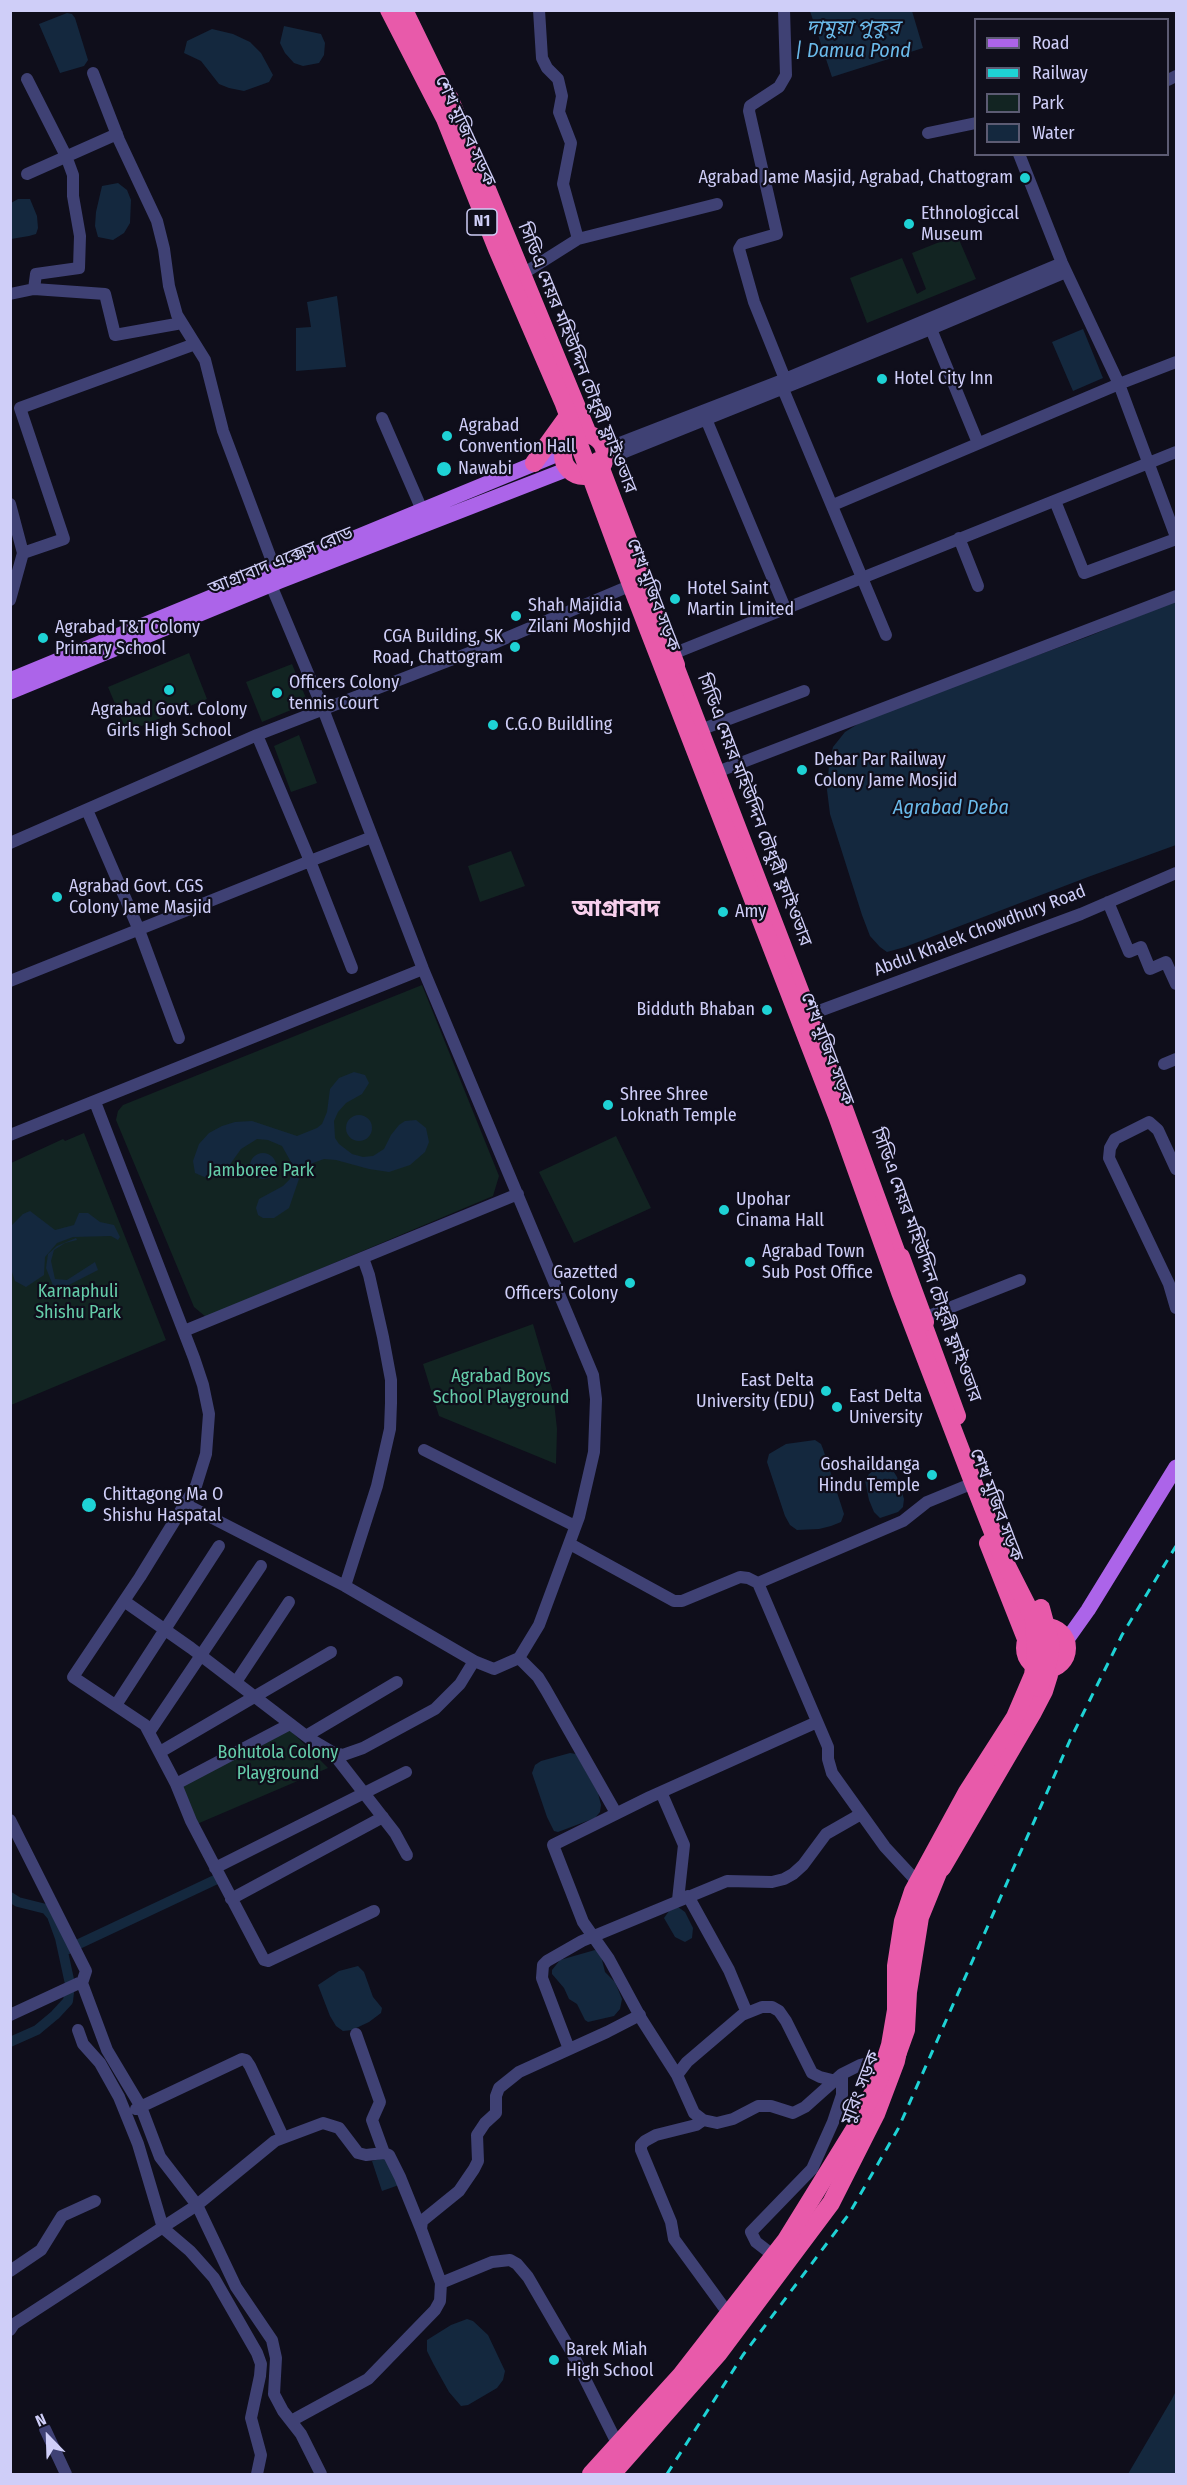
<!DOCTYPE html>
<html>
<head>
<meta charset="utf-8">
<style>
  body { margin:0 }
  #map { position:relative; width:1187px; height:2485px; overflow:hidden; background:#0f0e1b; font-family:"Fira Sans Condensed",sans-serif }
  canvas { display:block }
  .frame { position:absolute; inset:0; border:12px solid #cfcef8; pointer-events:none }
  .legend { position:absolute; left:974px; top:18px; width:195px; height:138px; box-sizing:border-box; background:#0f0e1b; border:2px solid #5c5b73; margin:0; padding:8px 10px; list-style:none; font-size:18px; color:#cfcef8 }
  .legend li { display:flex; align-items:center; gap:12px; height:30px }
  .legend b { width:30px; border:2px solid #5c5b73 }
  .north { position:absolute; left:18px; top:2407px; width:60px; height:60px; -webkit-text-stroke:4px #0f0e1b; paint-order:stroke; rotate:337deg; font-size:16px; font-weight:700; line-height:24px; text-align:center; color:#cfcef8 }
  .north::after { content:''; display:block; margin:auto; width:21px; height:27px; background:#cfcef8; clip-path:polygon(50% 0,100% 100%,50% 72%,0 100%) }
</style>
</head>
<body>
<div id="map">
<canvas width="1187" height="2485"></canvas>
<div class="frame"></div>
<ul class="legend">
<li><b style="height:8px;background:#ac64e9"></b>Road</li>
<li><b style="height:8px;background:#1ed2d5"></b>Railway</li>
<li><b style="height:16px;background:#122422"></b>Park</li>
<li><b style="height:16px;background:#14283e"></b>Water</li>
</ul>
<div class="north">N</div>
</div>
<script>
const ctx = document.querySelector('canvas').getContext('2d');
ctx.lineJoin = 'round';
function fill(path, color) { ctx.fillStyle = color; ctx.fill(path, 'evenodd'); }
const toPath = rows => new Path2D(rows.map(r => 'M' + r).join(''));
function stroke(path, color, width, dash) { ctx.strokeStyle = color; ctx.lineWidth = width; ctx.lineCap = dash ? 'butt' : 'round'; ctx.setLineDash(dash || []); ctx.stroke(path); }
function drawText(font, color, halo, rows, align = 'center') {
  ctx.font = font + ' "Fira Sans Condensed","Noto Sans Bengali",sans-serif'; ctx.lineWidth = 4.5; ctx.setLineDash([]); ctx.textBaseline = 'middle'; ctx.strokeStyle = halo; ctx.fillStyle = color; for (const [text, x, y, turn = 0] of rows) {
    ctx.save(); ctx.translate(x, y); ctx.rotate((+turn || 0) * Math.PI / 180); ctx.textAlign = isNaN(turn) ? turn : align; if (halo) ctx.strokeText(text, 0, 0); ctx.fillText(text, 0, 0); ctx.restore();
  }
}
const green = toPath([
  [957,235,976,279,867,323,850,278,902,258,917,294,926,289,912,253],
  [189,653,207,699,127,732,108,687],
  [292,664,308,703,262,722,246,682],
  [299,735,317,783,291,792,274,746],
  [511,851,525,886,480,902,468,866],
  [422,985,499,1176,493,1196,206,1317,194,1307,116,1120,118,1111,123,1105],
  [84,1133,166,1340,11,1405,11,1163,63,1139,65,1141],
  [616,1136,651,1208,574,1243,539,1172],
  [533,1324,553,1392,557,1429,556,1464,439,1416,423,1364],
  [290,1730,328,1768,197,1824,181,1785]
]);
const water = toPath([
  [810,11,912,11,923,48,832,77],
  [67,13,72,14,75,18,88,60,84,66,60,73,39,24],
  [284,26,321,34,325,43,324,55,319,63,303,66,294,63,285,53,280,43],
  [212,29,233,34,250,42,261,53,273,75,269,82,244,91,229,88,219,84,201,61,184,53,187,41],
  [118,183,127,190,131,200,130,223,124,233,113,240,98,237,95,226,96,212,102,186],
  [18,199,30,199,37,216,38,228,36,234,29,236,11,239,11,203],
  [337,296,346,367,296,371,296,328,311,327,307,302],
  [1083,329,1103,378,1073,391,1052,342],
  [1176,601,1176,845,1088,877,905,947,887,952,880,947,870,936,862,915,830,814,827,790,829,765,833,747,845,732,861,722,905,704,1087,637],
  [354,1072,365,1075,369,1083,362,1094,346,1103,338,1112,334,1121,335,1138,339,1144,352,1154,363,1157,373,1156,384,1149,391,1135,399,1125,405,1121,416,1120,426,1128,429,1142,425,1152,410,1165,389,1172,369,1169,336,1160,324,1159,313,1163,306,1167,300,1176,289,1208,274,1218,263,1218,258,1215,256,1208,259,1199,283,1186,290,1179,291,1162,282,1146,268,1140,257,1139,241,1149,226,1170,219,1175,209,1179,195,1173,193,1161,199,1144,209,1133,222,1126,235,1122,252,1121,297,1136,317,1128,322,1124,327,1112,330,1089,339,1078],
  '346 1128a13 13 0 1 1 26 0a13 13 0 1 1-26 0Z',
  '250 1166a13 13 0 1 1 26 0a13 13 0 1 1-26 0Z',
  [30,1211,55,1230,74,1225,79,1213,88,1213,100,1222,114,1225,120,1237,118,1240,111,1236,73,1237,57,1243,45,1257,44,1275,26,1287,15,1281,11,1269,11,1226,23,1214],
  [76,1238,77,1240,65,1243,54,1250,51,1261,55,1279,67,1280,95,1262,98,1270,63,1288,54,1288,46,1268,48,1254,57,1246],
  [815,1440,821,1444,823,1449,844,1514,841,1522,831,1526,819,1529,797,1530,790,1525,785,1516,767,1462,769,1454,786,1444],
  [886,1467,892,1469,897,1477,904,1499,903,1507,898,1512,880,1518,874,1512,869,1500,865,1480,869,1474,876,1469],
  [570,1753,576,1754,598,1793,601,1805,600,1812,595,1818,558,1832,554,1831,547,1817,532,1773,535,1765,541,1761],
  [678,1907,685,1912,693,1928,692,1938,685,1942,675,1937,664,1918,669,1911],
  [595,1950,600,1952,605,1972,615,1982,622,1999,620,2009,614,2016,588,2022,585,2020,577,2004,569,1999,564,1988,552,1974,552,1970,560,1960],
  [358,1966,364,1972,373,1997,382,2008,381,2013,369,2022,352,2030,343,2031,336,2026,330,2016,318,1985,339,1971],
  [386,2157,399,2185,382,2191,372,2161],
  [467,2319,473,2321,488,2335,505,2371,503,2380,497,2388,468,2405,461,2406,449,2392,434,2365,427,2351,427,2340,451,2325],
  [1176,2391,1176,2474,1128,2474,1172,2399]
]);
const canal = toPath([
  [10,1897,18,1902,46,1909,52,1916,60,1938,70,1984,68,2001,55,2015,37,2030,10,2042],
  [66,1950,217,1879]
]);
const minor = toPath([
  [539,10,542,58,547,68,558,79,562,96,559,112,571,143,563,184,578,239],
  [784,10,786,75,779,87,750,106,749,111,777,234,742,244,739,249,754,302,785,379],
  [93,73,119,140,157,221,164,249,169,286,177,315,205,360,223,431,276,572],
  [1168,80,1176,76],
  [928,133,976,123],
  [1019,154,1062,263,1119,384,1176,537],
  [27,174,117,134],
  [521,275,578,239,717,204],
  [34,289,105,294,115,335,182,323],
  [10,294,34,289,36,274,79,268,80,236,73,196,73,175,66,156,27,79],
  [931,329,978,443],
  [783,389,886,635],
  [382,418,422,510],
  [706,419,785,608],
  [604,449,785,379,1062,263],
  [605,460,931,329,1066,272],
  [1055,501,1084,573,1176,539],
  [10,504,23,553,10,600],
  [833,505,1119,384,1176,362],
  [959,538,978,586],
  [23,553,64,539,20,408,195,344],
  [670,655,1176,452],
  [700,730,804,691],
  [717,772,1176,596],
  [87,810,139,930,179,1038],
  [10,843,257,735,492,644,627,587],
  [1108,902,1129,952,1141,947,1150,969,1166,962,1176,984],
  [352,968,310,861,372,837],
  [10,981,310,861,257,735],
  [803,1017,1081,914,1176,873],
  [1164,1064,1176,1059],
  [95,1102,194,1358,203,1385,209,1414,206,1454,196,1486,140,1577,73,1677,145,1725,176,1784],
  [10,1135,423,969],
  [1176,1169,1158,1130,1149,1122,1115,1139,1110,1148,1109,1158,1169,1284,1176,1308],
  [921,1319,1020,1280],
  [184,1331,518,1194],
  [424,1450,575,1526],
  [185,1504,345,1586,474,1661,494,1669,519,1658,539,1625,579,1517,594,1452,596,1399,593,1375,423,969,323,709,271,585],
  [570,1544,674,1601,682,1601,740,1577,748,1578,758,1583],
  [345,1586,377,1486,390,1429,391,1403,391,1380,383,1337,369,1275,363,1258],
  [124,1601,191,1648,310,1739,332,1752,343,1755,363,1748,435,1709,460,1684,474,1661],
  [519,1658,538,1677,546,1690,616,1813],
  [236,1682,289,1602],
  [116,1705,219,1546],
  [817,1722,650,1797,553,1845,583,1922,609,1959,642,2020,677,2075,694,2113,703,2120,717,2123,733,2119,758,2106,771,2106,793,2113,805,2107,842,2074,860,2065,883,2059,891,2060],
  [290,1724,176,1784,191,1821,264,1960,268,1961,374,1911],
  [150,1731,261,1566],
  [306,1736,397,1682],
  [160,1752,331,1652],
  [332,1752,395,1833,407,1855],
  [661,1792,684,1845,678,1900],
  [10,1820,86,1971,82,1983],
  [215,1868,406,1772],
  [922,1887,885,1847,832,1773,828,1759,828,1747,758,1583,903,1521,927,1502,966,1486],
  [688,1896,729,1970,747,2013],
  [231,1899,383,1817],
  [10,2015,79,1983,82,1983,107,2050,141,2107,160,2157,197,2205,236,2287,272,2340,276,2358,274,2394,283,2411,301,2434,321,2474],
  [78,2030,83,2044,100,2063,119,2097,138,2144,163,2228,190,2251,214,2278,257,2353,261,2364,260,2376,251,2418,261,2455,257,2474],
  [356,2034,380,2102,372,2120,384,2153],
  [569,2049,542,1978,543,1965,547,1961,582,1941,727,1881,772,1882,784,1879,793,1874,803,1865,826,1834,861,1814],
  [677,2075,687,2062,742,2015,762,2007,772,2007,779,2011,786,2021,812,2073,820,2077,836,2081],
  [136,2109,242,2059,246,2060,250,2066,283,2137],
  [703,2120,696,2125,656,2135,645,2141,641,2145,641,2150,671,2222,674,2239,733,2320],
  [778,2259,756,2242,751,2232,812,2169,833,2122,842,2095,842,2074],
  [10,2271,41,2250,62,2216,95,2201],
  [441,2283,492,2262,510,2260,517,2264,528,2277,571,2351,621,2451],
  [10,2330,14,2324,197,2205,275,2141,323,2123,339,2128,358,2153,366,2155,384,2153,389,2155,400,2177,421,2229],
  [291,2421,368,2379,435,2310,440,2301,441,2283,421,2229,422,2221,459,2191,474,2169,478,2161,477,2135,485,2123,496,2113,496,2096,499,2088,519,2072,607,2032,640,2015],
  [45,2429,66,2474]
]);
const major = toPath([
  [10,680,563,452],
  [10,692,280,581,568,469],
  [1066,1641,1088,1610,1176,1467]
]);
const highway = toPath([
  [449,97,588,434],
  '563 455a21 21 0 1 1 42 0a21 21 0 1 1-42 0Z',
  [534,463,565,420],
  [669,650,823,1051,904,1273],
  [918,1310,957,1416],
  [988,1543,1026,1639],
  '1025 1648a21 21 0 1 1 42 0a21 21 0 1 1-42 0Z',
  [942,1868,1032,1714,1044,1691,1049,1675],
  [612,2474,718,2354,831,2203,876,2114,896,2061,900,2041]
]);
const rail = toPath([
  [667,2474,743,2355,849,2214,898,2129,1071,1738,1122,1635,1176,1546]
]);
const highwayBridge = toPath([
  [389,10,445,119,497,249,564,404,633,590,837,1116,900,1292,973,1482,1003,1558,1034,1619,1036,1653,1033,1675,1015,1717,967,1792,913,1891,903,1921,896,1966,896,2010,890,2045,879,2080,857,2125,786,2240,681,2375,591,2474],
  [404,10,453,111],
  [598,461,676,665],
  [901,1257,925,1322],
  [1039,1688,1048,1662,1051,1645,1041,1608],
  [897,2055,906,2030,908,1992,920,1917,946,1853]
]);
const markers = [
  [1025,178,6,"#1ed2d5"],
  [909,224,6,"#1ed2d5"],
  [882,379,6,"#1ed2d5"],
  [447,436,6,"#1ed2d5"],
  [444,469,8,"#1ed2d5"],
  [675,599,6,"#1ed2d5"],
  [516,616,6,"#1ed2d5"],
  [43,638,6,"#1ed2d5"],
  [515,647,6,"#1ed2d5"],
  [169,690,6,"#1ed2d5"],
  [277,693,6,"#1ed2d5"],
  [493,725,6,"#1ed2d5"],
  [802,770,6,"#1ed2d5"],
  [57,897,6,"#1ed2d5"],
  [723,912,6,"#1ed2d5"],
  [767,1010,6,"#1ed2d5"],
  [608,1105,6,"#1ed2d5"],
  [724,1210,6,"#1ed2d5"],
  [750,1262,6,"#1ed2d5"],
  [630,1283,6,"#1ed2d5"],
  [826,1391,6,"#1ed2d5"],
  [837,1407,6,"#1ed2d5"],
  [932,1475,6,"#1ed2d5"],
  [89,1505,8,"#1ed2d5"],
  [554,2360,6,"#1ed2d5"]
];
const shields = [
  [482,222,30]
];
const shieldNames = [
  ["N1",482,222]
];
const streetNames = [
  ["শেখ মুজিব সড়ক",465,131,65],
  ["সিডিএ মেয়র মহিউদ্দিন চৌধুরী ফ্লাইওভার",577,358,68],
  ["আগ্রাবাদ এক্সেস রোড",281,561,-22],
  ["শেখ মুজিব সড়ক",653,595,69],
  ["সিডিএ মেয়র মহিউদ্দিন চৌধুরী ফ্লাইওভার",754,810,69],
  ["Abdul Khalek Chowdhury Road",980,931,-21],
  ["শেখ মুজিব সড়ক",827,1049,69],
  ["সিডিএ মেয়র মহিউদ্দিন চৌধুরী ফ্লাইওভার",926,1265,70],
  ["শেখ মুজিব সড়ক",996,1505,69],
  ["মুরিং সড়ক",861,2088,-69]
];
const poiNames = [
  ["Agrabad Jame Masjid, Agrabad, Chattogram",1013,178,"right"],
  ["Ethnologiccal",921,214],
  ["Museum",921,235],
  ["Hotel City Inn",894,379],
  ["Agrabad",459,426],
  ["Convention Hall",459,447],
  ["Nawabi",458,469],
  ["Hotel Saint",687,589],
  ["Martin Limited",687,610],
  ["Shah Majidia",528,606],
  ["Zilani Moshjid",528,627],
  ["Agrabad T&T Colony",55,628],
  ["Primary School",55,649],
  ["CGA Building, SK",503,637,"right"],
  ["Road, Chattogram",503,658,"right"],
  ["Officers Colony",289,683],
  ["tennis Court",289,704],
  ["Agrabad Govt. Colony",169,710,"center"],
  ["Girls High School",169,731,"center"],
  ["C.G.O Buildling",505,725],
  ["Debar Par Railway",814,760],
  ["Colony Jame Mosjid",814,781],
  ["Agrabad Govt. CGS",69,887],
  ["Colony Jame Masjid",69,908],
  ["Amy",735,912],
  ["Bidduth Bhaban",755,1010,"right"],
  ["Shree Shree",620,1095],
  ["Loknath Temple",620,1116],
  ["Upohar",736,1200],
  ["Cinama Hall",736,1221],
  ["Agrabad Town",762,1252],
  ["Sub Post Office",762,1273],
  ["Gazetted",618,1273,"right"],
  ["Officers' Colony",618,1294,"right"],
  ["East Delta",814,1381,"right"],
  ["University (EDU)",814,1402,"right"],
  ["East Delta",849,1397],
  ["University",849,1418],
  ["Goshaildanga",920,1465,"right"],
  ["Hindu Temple",920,1486,"right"],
  ["Chittagong Ma O",103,1495],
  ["Shishu Haspatal",103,1516],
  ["Barek Miah",566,2350],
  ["High School",566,2371]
];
const parkNames = [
  ["Jamboree Park",261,1171],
  ["Karnaphuli",78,1292],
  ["Shishu Park",78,1313],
  ["Agrabad Boys",501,1377],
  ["School Playground",501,1398],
  ["Bohutola Colony",278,1753],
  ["Playground",278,1774]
];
const waterNames = [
  ["দামুয়া পুকুর",853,28],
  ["| Damua Pond",853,51],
  ["Agrabad Deba",951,808]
];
const districtNames = [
  ["আগ্রাবাদ",616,909]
];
fill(green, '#122422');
fill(water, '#14283e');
stroke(canal, '#14283e', 10);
stroke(minor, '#3f4174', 12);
stroke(major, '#ac64e9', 15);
stroke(highway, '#e85aaa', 18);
stroke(rail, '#1ed2d5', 3, [9, 8]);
stroke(highwayBridge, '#e85aaa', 18);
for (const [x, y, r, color] of markers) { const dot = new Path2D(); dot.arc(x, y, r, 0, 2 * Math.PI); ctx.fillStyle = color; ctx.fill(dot); stroke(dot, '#0f0e1b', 2); }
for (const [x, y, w] of shields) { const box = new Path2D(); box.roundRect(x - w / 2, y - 13, w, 26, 4.5); ctx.fillStyle = '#0f0e1b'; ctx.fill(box); stroke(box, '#cfcef8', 1.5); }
drawText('bold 16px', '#cfcef8', null, shieldNames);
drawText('18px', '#cfcef8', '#0f0e1b', streetNames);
drawText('18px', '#cfcef8', '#0f0e1b', poiNames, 'left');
drawText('18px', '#65cdaa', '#0f0e1b', parkNames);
drawText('italic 20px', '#6abaea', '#0f0e1b', waterNames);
drawText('bold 24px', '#f8d0ed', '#0f0e1b', districtNames);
</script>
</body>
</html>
